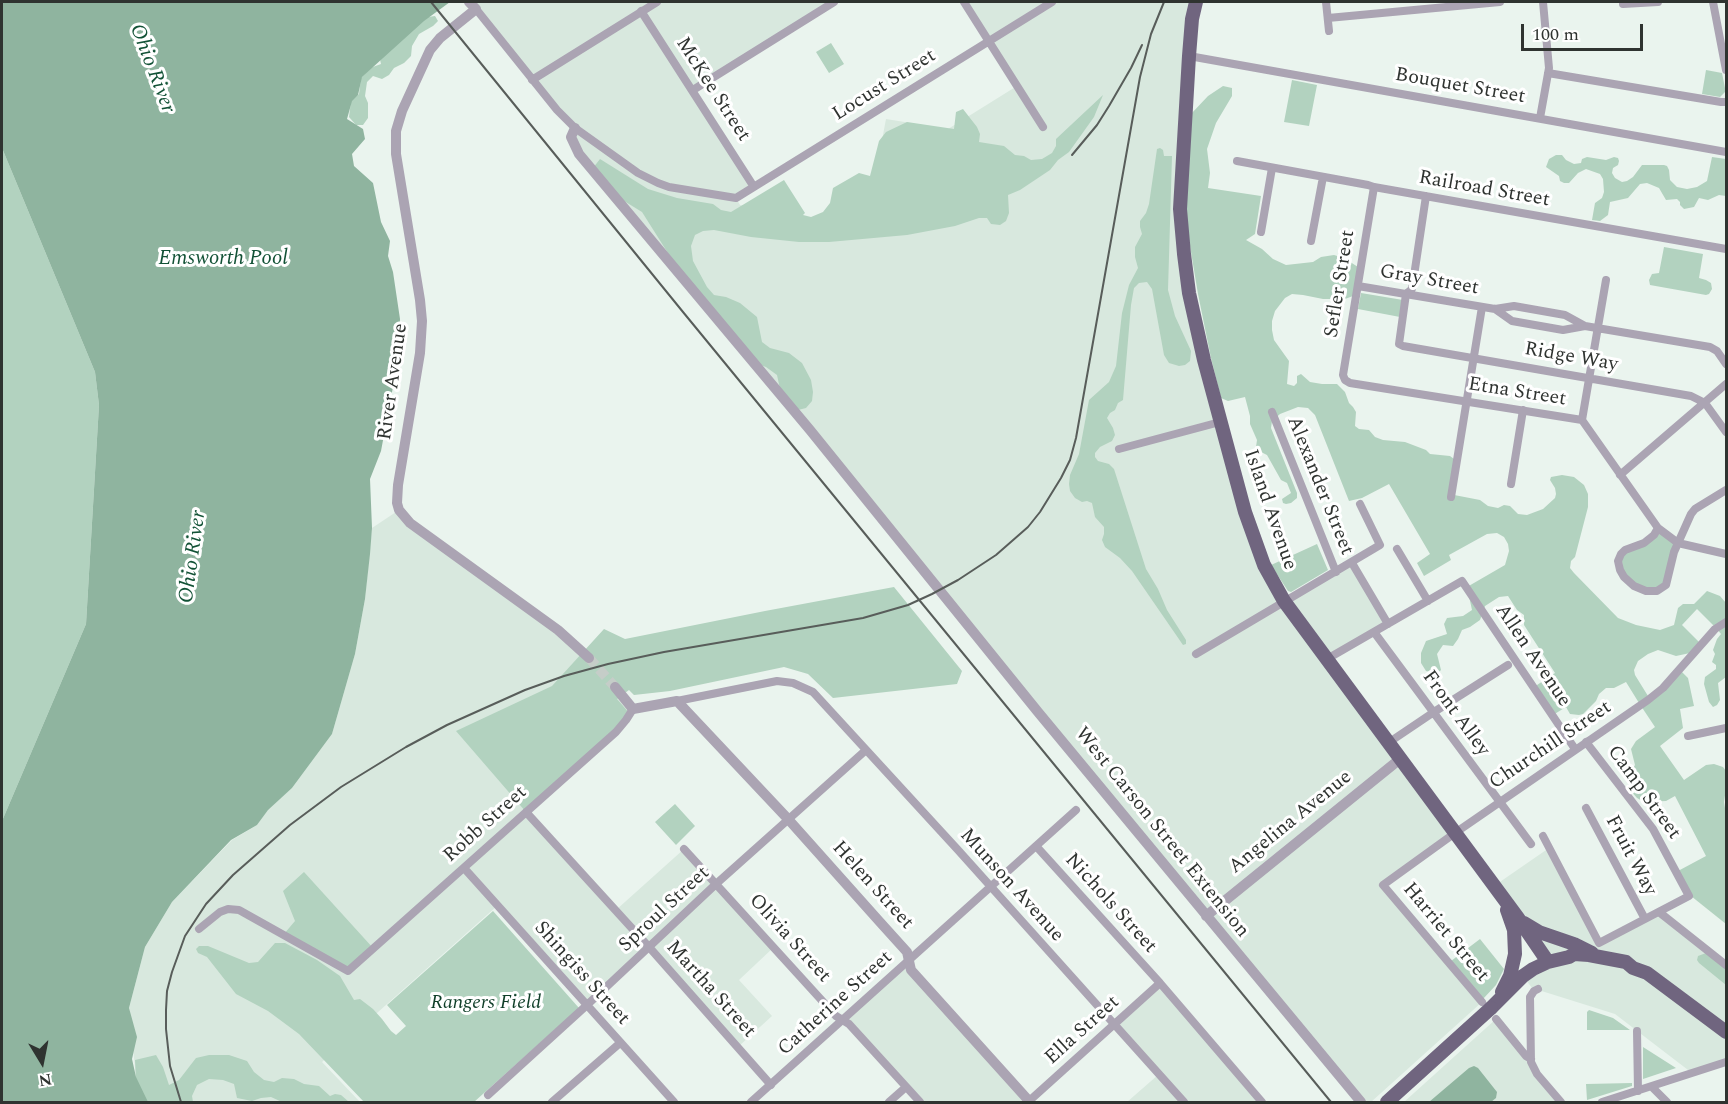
<!DOCTYPE html>
<html>
<head>
<meta charset="utf-8">
<style>
  body { margin:0 }
  #map { position:relative; width:1728px; height:1104px; overflow:hidden; background:#eaf4ee; font-family:Spectral,serif }
  canvas { display:block }
  .frame { position:absolute; inset:0; border:3px solid #2f3330; pointer-events:none }
  .north { position:absolute; left:12px; top:1032px; width:60px; height:60px; -webkit-text-stroke:4px #fff; paint-order:stroke; rotate:170deg; font-size:16px; font-weight:700; line-height:24px; text-align:center; color:#2f3330 }
  .north::after { content:''; display:block; margin:auto; width:21px; height:27px; background:#2f3330; clip-path:polygon(50% 0,100% 100%,50% 72%,0 100%) }
  .scale { position:absolute; left:1521px; top:24px; width:122px; height:27px; box-sizing:border-box; border:3px solid #2f3330; border-top:0; padding-left:8px; font-size:18px; line-height:21px; white-space:nowrap; color:#2f3330; -webkit-text-stroke:4px #fff; paint-order:stroke }
</style>
</head>
<body>
<div id="map">
<canvas width="1728" height="1104"></canvas>
<div class="frame"></div>
<div class="north">N</div>
<div class="scale">100 m</div>
</div>
<script>
const ctx = document.querySelector('canvas').getContext('2d');
ctx.lineJoin = 'round';
function fill(path, color) { ctx.fillStyle = color; ctx.fill(path, 'evenodd'); }
const toPath = rows => new Path2D(rows.map(r => 'M' + r).join(''));
function stroke(path, color, width, dash) { ctx.strokeStyle = color; ctx.lineWidth = width; ctx.lineCap = dash ? 'butt' : 'round'; ctx.setLineDash(dash || []); ctx.stroke(path); }
function drawText(font, color, halo, rows, align = 'center') {
  ctx.font = font + ' Spectral,serif'; ctx.lineWidth = 6; ctx.setLineDash([]); ctx.textBaseline = 'middle'; ctx.strokeStyle = halo; ctx.fillStyle = color; for (const [text, x, y, turn = 0] of rows) {
    ctx.save(); ctx.translate(x, y); ctx.rotate((+turn || 0) * Math.PI / 180); ctx.textAlign = isNaN(turn) ? turn : align; if (halo) ctx.strokeText(text, 0, 0); ctx.fillText(text, 0, 0); ctx.restore();
  }
}
const built = toPath([
  [469,2,834,2,693,91,754,187,736,198,740,205,865,230,886,119,948,129,1017,86,964,2,1196,2,1184,254,1220,422,1284,601,1352,563,1388,624,1327,659,1455,833,1384,885,1482,1002,1371,1102,1361,1102,579,154,575,128],
  [399,510,558,630,633,709,527,812,616,910,684,849,774,947,739,980,772,1016,738,1047,650,947,587,1005,497,906,322,1062,360,1102,148,1102,136,1077,129,1008,145,947,172,902,232,840,257,825,268,809,292,788,332,734,355,654,365,599,372,528],
  [1549,848,1599,942,1659,912,1726,965,1726,1062,1692,1073,1615,1014,1532,988,1523,976,1547,962,1494,886],
  [909,961,1028,1102,920,1102,843,1020],
  [1160,983,1262,1102,1127,1102,1158,1075,1114,1025],
  [1496,1019,1561,1102,1404,1102]
]);
const green = toPath([
  [435,16,438,21,433,26,419,34,412,46,411,56,404,63,394,68,389,75,382,79,373,76,367,82,365,96,368,103,368,118,363,125,356,125,349,117,351,101,359,94,361,78,370,68,381,64,379,55,428,17],
  [831,43,844,64,829,73,816,52],
  [1706,70,1722,73,1725,88,1725,92,1720,97,1702,94],
  [1292,80,1317,85,1309,126,1284,122],
  [1223,86,1232,88,1232,96,1216,123,1207,149,1210,173,1208,188,1261,196,1255,234,1246,240,1262,249,1273,259,1286,265,1313,262,1321,257,1334,255,1344,258,1358,267,1353,296,1345,299,1323,299,1303,295,1292,294,1285,298,1275,311,1272,321,1272,330,1274,340,1289,361,1287,384,1294,386,1297,383,1297,376,1301,374,1310,382,1322,384,1337,384,1345,392,1349,403,1353,407,1356,412,1355,426,1359,429,1369,430,1375,437,1383,440,1405,442,1426,450,1430,454,1450,456,1454,459,1449,494,1480,500,1488,506,1498,508,1504,505,1510,506,1518,514,1527,515,1543,509,1555,498,1556,494,1555,488,1550,480,1551,477,1562,475,1574,477,1584,485,1588,494,1588,507,1575,557,1571,561,1570,568,1574,573,1618,618,1636,625,1660,630,1674,625,1678,608,1683,604,1694,604,1707,591,1720,596,1726,603,1726,620,1715,627,1697,609,1682,625,1700,643,1690,653,1676,656,1658,650,1648,654,1638,661,1634,670,1635,675,1648,696,1639,703,1626,682,1614,688,1606,688,1599,694,1596,701,1583,714,1579,715,1570,714,1566,707,1553,715,1534,687,1555,673,1524,625,1524,615,1517,610,1508,596,1499,597,1485,606,1480,620,1470,627,1462,630,1458,639,1453,646,1443,645,1437,654,1441,670,1437,674,1426,671,1421,663,1421,653,1426,641,1447,634,1444,624,1447,618,1463,616,1472,610,1467,587,1505,565,1509,551,1508,544,1504,537,1497,533,1487,534,1449,555,1451,560,1424,576,1417,563,1430,554,1389,484,1362,498,1349,501,1315,415,1308,408,1298,407,1280,414,1272,421,1271,428,1297,493,1297,498,1291,503,1286,504,1283,503,1282,499,1291,493,1287,483,1281,480,1267,455,1261,452,1256,447,1257,440,1250,424,1250,416,1245,397,1228,401,1221,398,1211,358,1198,294,1184,210,1191,114,1208,96],
  [1103,95,1094,117,1069,152,1058,160,1050,170,1020,190,1008,195,1009,213,1006,221,1000,225,991,224,987,218,979,218,955,226,907,235,829,242,799,242,751,237,714,230,703,231,695,235,691,246,693,261,707,287,714,295,726,297,740,303,757,317,762,342,770,348,789,353,802,363,811,380,813,392,812,401,806,408,798,410,780,389,777,375,766,367,752,362,685,280,642,212,616,196,593,168,600,159,648,189,677,198,713,204,721,210,731,212,784,180,805,213,803,215,811,217,823,212,830,203,833,188,859,173,870,176,879,141,886,132,907,122,954,129,956,112,963,109,977,127,980,134,979,142,1004,146,1015,155,1024,156,1031,160,1042,159,1052,153,1056,146,1056,139],
  [2,148,95,372,99,405,86,624,2,821],
  [1160,148,1163,150,1164,156,1172,156,1168,290,1175,316,1191,351,1190,361,1185,365,1179,366,1169,363,1164,355,1152,289,1147,282,1139,283,1134,288,1131,305,1123,400,1118,403,1115,410,1110,413,1107,418,1113,428,1115,435,1112,441,1100,447,1095,453,1095,457,1098,461,1109,464,1114,469,1146,569,1158,589,1167,610,1186,640,1186,644,1183,645,1132,571,1120,558,1105,547,1102,540,1104,534,1104,527,1095,517,1092,503,1087,501,1082,502,1075,498,1070,491,1069,484,1070,475,1079,454,1089,400,1109,382,1116,366,1122,313,1129,285,1138,268,1135,257,1135,247,1142,234,1140,227,1140,221,1146,213,1149,204,1157,149],
  [1556,155,1562,155,1566,160,1574,164,1581,163,1582,159,1587,157,1606,160,1614,157,1618,158,1619,161,1618,165,1613,168,1612,173,1615,178,1622,182,1627,181,1633,177,1642,165,1664,165,1667,166,1669,170,1670,180,1677,187,1687,189,1697,187,1707,181,1712,157,1726,159,1726,196,1719,195,1708,200,1699,198,1694,207,1684,209,1680,205,1680,202,1677,199,1666,200,1659,188,1647,183,1640,184,1628,198,1610,202,1608,215,1600,221,1592,220,1595,203,1602,198,1604,192,1603,179,1600,174,1586,169,1578,173,1569,183,1564,183,1560,181,1559,176,1546,167,1549,159],
  [1664,247,1703,254,1699,278,1706,280,1711,283,1712,289,1709,294,1706,295,1650,285,1649,280,1652,274,1659,273],
  [1361,293,1403,300,1400,317,1358,309],
  [1658,528,1678,543,1668,581,1652,591,1624,577,1621,554,1638,546],
  [1317,544,1328,570,1291,592,1288,591,1271,565],
  [894,587,962,671,957,684,833,698,808,674,784,667,670,691,634,695,629,690,617,699,630,714,526,812,456,731,552,686,604,629,625,639,765,611],
  [1726,624,1726,677,1718,683,1720,700,1717,705,1713,707,1709,702,1704,684,1705,677,1716,669,1716,665,1712,662,1715,654,1713,650,1717,639,1721,634,1717,629],
  [1679,669,1688,678,1694,706,1680,709,1683,728,1660,746,1684,780,1706,765,1714,764,1723,767,1726,771,1726,789,1724,802,1726,814,1726,924,1691,896,1678,871,1706,856,1675,796,1666,801,1644,802,1637,798,1630,790,1627,779,1635,765,1631,749,1636,741,1655,727,1641,706],
  [675,804,695,826,676,845,655,822],
  [304,872,373,948,348,970,284,934,295,921,283,891],
  [493,911,579,1008,474,1102,364,1102,299,1034,268,1011,236,994,207,957,198,953,196,949,199,946,208,946,249,963,258,962,275,943,285,943,317,960,340,976,354,1000,360,999,373,1009,382,1019,391,1031,396,1035,406,1026,387,1005],
  [1480,939,1504,969,1496,985,1483,999,1451,961],
  [1706,953,1726,968,1726,985,1699,963,1697,960,1698,956],
  [1589,1010,1613,1018,1630,1030,1587,1030,1587,1012],
  [1643,1047,1676,1068,1643,1079],
  [156,1055,163,1067,169,1085,179,1080,196,1058,209,1055,229,1055,247,1061,254,1072,264,1080,274,1082,282,1078,294,1079,304,1084,319,1086,330,1096,335,1094,341,1095,349,1102,282,1102,271,1097,261,1098,252,1101,237,1098,234,1084,223,1080,209,1079,197,1085,192,1096,193,1102,144,1102,136,1080,135,1060],
  [1632,1083,1632,1086,1587,1100,1586,1084]
]);
const water = toPath([
  [2,2,450,2,424,21,362,77,358,95,352,101,347,119,363,129,365,139,352,154,354,166,373,183,381,222,390,241,388,256,393,272,400,319,398,360,381,451,370,479,372,528,370,554,365,599,355,654,332,734,292,788,268,810,257,825,231,840,172,902,145,947,129,1008,137,1037,132,1059,136,1077,148,1102,2,1102,2,821,86,624,99,405,95,372,2,148],
  [1474,1066,1478,1068,1497,1092,1496,1098,1491,1102,1429,1102,1469,1068]
]);
const tertiaryTunnel = toPath([
  [589,658,615,687]
]);
const minor = toPath([
  [964,2,1043,127],
  [1326,2,1329,31],
  [1713,2,1726,70],
  [1623,4,1658,2],
  [476,9,557,110,575,128,638,173,658,183,669,187,736,198,1052,2],
  [641,11,754,187],
  [1328,18,1500,2],
  [1189,56,1726,152],
  [1548,73,1721,102,1726,102],
  [532,80,657,2],
  [693,90,834,2],
  [1540,118,1549,68,1543,2],
  [1237,161,1368,185,1374,187,1726,249],
  [1374,187,1343,375,1345,380,1350,383,1582,420,1658,528,1678,543,1726,554],
  [1426,196,1412,289,1406,294,1399,344,1403,346,1691,396,1705,403,1726,432],
  [1261,232,1272,168],
  [1311,241,1323,177],
  [1358,286,1495,309,1514,306,1565,315,1585,326,1710,347,1717,351,1726,364],
  [1495,309,1512,321,1563,330,1585,326],
  [1272,412,1336,572],
  [1582,420,1606,280],
  [1119,449,1220,422],
  [1620,475,1726,384],
  [1511,484,1523,410],
  [1451,497,1482,307],
  [1658,528,1654,535,1644,543,1625,550,1621,554,1618,561,1620,570,1624,577,1634,586,1646,591,1657,591,1666,585,1674,552,1691,514,1695,509,1726,490],
  [1397,549,1428,601],
  [1352,563,1388,624],
  [1374,632,1531,844],
  [1196,654,1380,545,1360,504],
  [1327,659,1462,581,1575,749],
  [677,701,777,681,793,683,813,692,958,850,1184,1102],
  [1688,736,1726,728],
  [1586,742,1653,829,1689,896,1599,943],
  [1388,743,1434,712,1508,665],
  [1586,808,1645,919],
  [526,812,649,947,771,1085],
  [1543,836,1599,943],
  [1036,846,1160,983,1262,1102],
  [684,849,836,1016,849,1024,920,1102],
  [464,868,674,1102],
  [1659,912,1726,965],
  [199,929,220,912,228,909,239,910,348,971,616,732,626,720,633,709],
  [1538,989,1534,991,1530,997,1531,1062,1537,1074,1561,1102],
  [1482,1002,1383,885,1455,833,1648,700,1663,688,1715,629,1726,622],
  [1496,1019,1526,1056,1531,1059],
  [1637,1031,1638,1091],
  [1652,1087,1667,1102],
  [488,1095,587,1005,716,884,866,750],
  [552,1102,620,1043],
  [751,1102,1076,810],
  [889,1102,906,1087],
  [1028,1102,1160,983],
  [1602,1102,1726,1062]
]);
const tertiary = toPath([
  [469,2,476,9,440,38,430,50,402,111,396,131,396,154,420,300,422,321,420,353,398,485,397,503,399,510,410,523,558,630,589,658],
  [575,128,571,137,579,154,810,430,1038,712,1361,1102],
  [615,687,633,709,677,701,788,819,879,921,907,952,911,970,1030,1102],
  [1206,916,1400,759]
]);
const primary = toPath([
  [1196,2,1192,19,1189,56,1180,209,1184,254,1189,293,1204,360,1245,512,1264,565,1284,601,1518,918,1548,962],
  [1524,923,1539,932,1574,944,1592,953],
  [1502,992,1510,976,1515,954,1514,930,1507,910],
  [1491,1008,1523,976,1533,969,1548,962,1569,957,1574,954,1589,955,1626,962,1633,968,1647,973,1726,1032]
]);
const rail = toPath([
  [431,2,683,312,1331,1102],
  [1072,155,1097,125,1109,106,1131,68,1142,45],
  [181,1102,170,1066,166,1029,166,1010,167,991,172,972,185,936,206,904,233,875,290,825,341,787,406,747,447,725,525,690,564,676,608,664,664,652,863,618,908,605,932,594,958,580,996,555,1028,527,1040,512,1061,478,1070,460,1076,438,1140,77,1151,34,1164,2]
]);
const primaryBridge = toPath([
  [1387,1102,1491,1008]
]);
const streetNames = [
  ["Locust Street",885,86,-32],
  ["Bouquet Street",1460,87,10],
  ["McKee Street",712,90,57],
  ["Railroad Street",1484,190,10],
  ["Gray Street",1429,281,10],
  ["Sefler Street",1341,284,-81],
  ["Ridge Way",1571,358,10],
  ["River Avenue",394,382,-82],
  ["Etna Street",1517,393,9],
  ["Alexander Street",1319,486,68],
  ["Island Avenue",1269,510,71],
  ["Allen Avenue",1532,656,56],
  ["Front Alley",1455,714,54],
  ["Churchill Street",1551,746,-34],
  ["Camp Street",1643,793,54],
  ["Angelina Avenue",1291,823,-39],
  ["Robb Street",486,825,-42],
  ["West Carson Street Extension",1161,833,51],
  ["Fruit Way",1630,856,62],
  ["Helen Street",872,886,48],
  ["Munson Avenue",1011,886,48],
  ["Nichols Street",1110,904,48],
  ["Sproul Street",665,910,-43],
  ["Harriet Street",1445,933,50],
  ["Olivia Street",789,939,48],
  ["Shingiss Street",581,974,48],
  ["Martha Street",710,990,48],
  ["Catherine Street",836,1004,-42],
  ["Ella Street",1083,1031,-42]
];
const parkNames = [
  ["Rangers Field",486,1004]
];
const waterNames = [
  ["Ohio River",151,69,69],
  ["Emsworth Pool",223,260],
  ["Ohio River",194,557,-82]
];
fill(built, '#d8e8de');
fill(green, '#b2d2bf');
fill(water, '#8fb49f');
stroke(tertiaryTunnel, '#c5cdc8', 10, [10, 5]);
stroke(minor, '#aba4b3', 8);
stroke(tertiary, '#aba4b3', 10);
stroke(primary, '#70657f', 14);
stroke(rail, '#585d5a', 2);
stroke(primaryBridge, '#70657f', 14);
drawText('20px', '#2f3330', '#fff', streetNames);
drawText('italic 20px', '#0f3e28', '#fff', parkNames);
drawText('italic 21px', '#125236', '#fff', waterNames);
</script>
</body>
</html>
